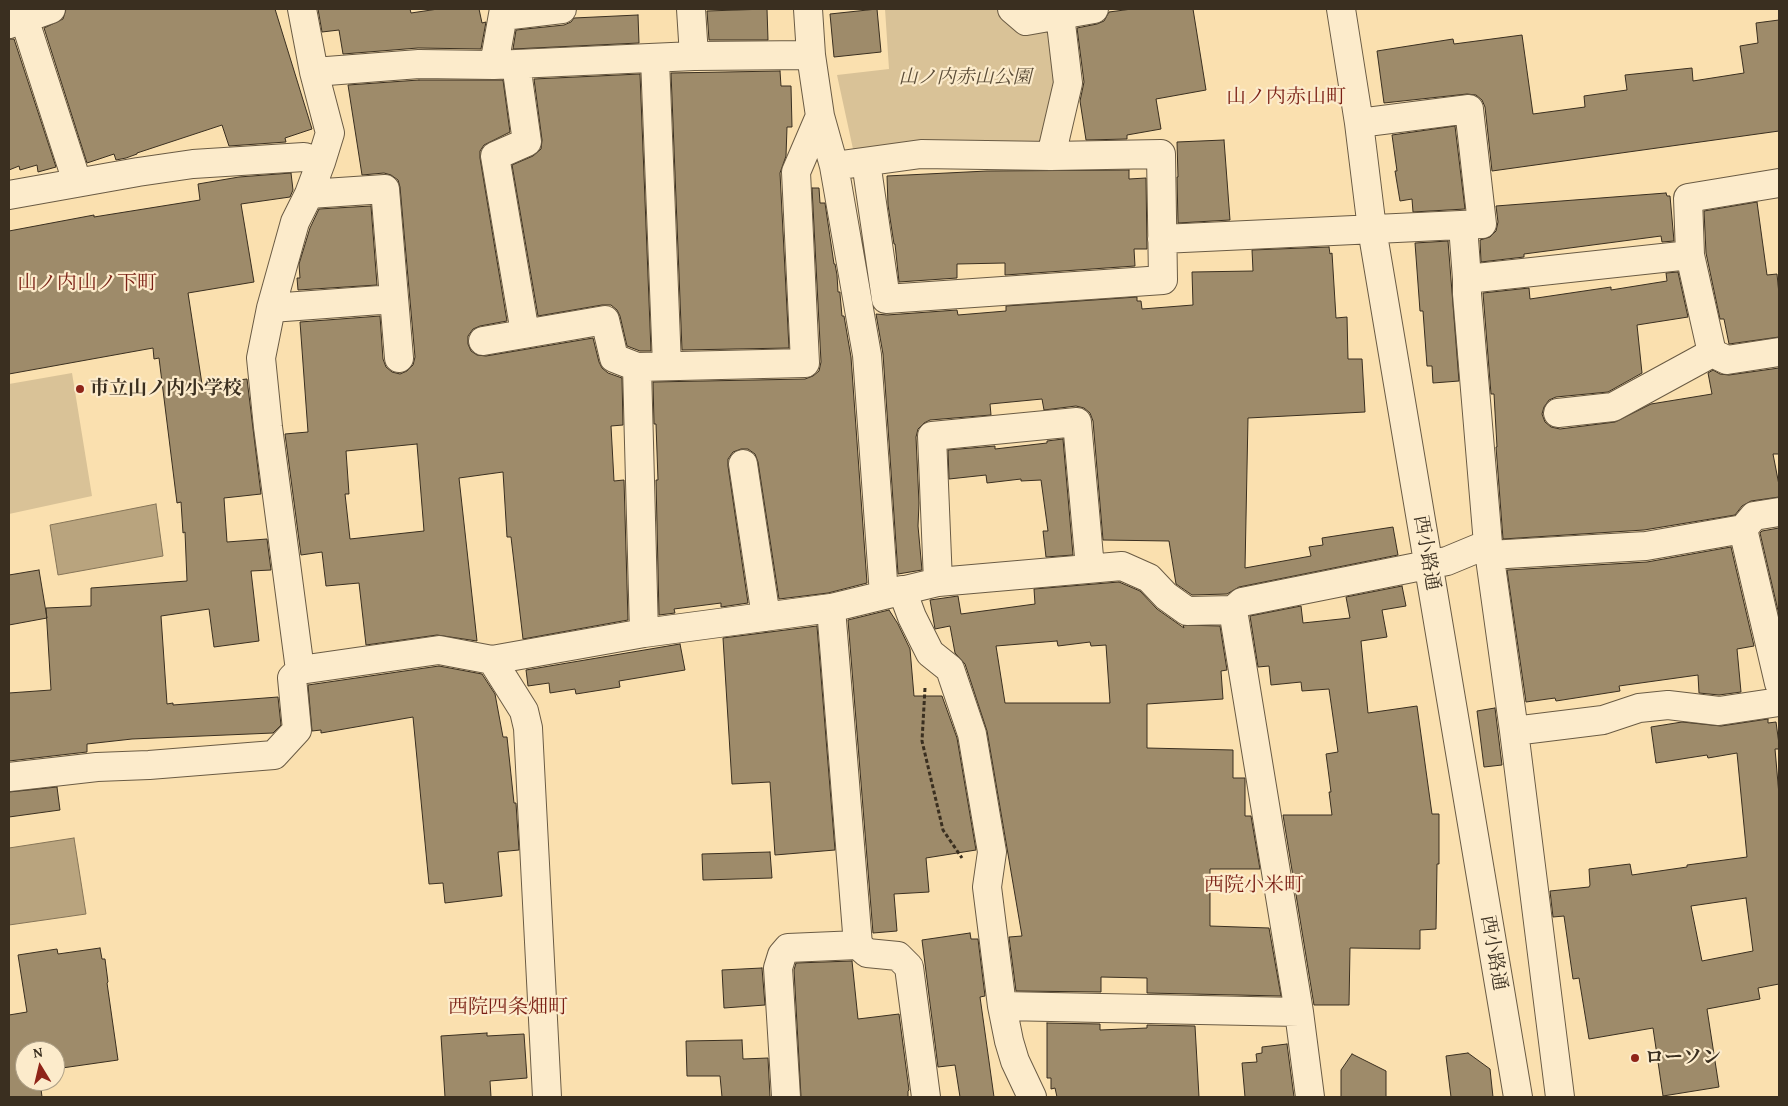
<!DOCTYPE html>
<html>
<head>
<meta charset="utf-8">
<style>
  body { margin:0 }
  #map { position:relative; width:1788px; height:1106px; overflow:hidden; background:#fae0af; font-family:"Gentium Book Plus",serif }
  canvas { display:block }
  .frame { position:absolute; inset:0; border:10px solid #3a2f20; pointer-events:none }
  .north { position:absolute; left:15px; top:1041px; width:50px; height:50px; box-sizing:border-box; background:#fcebcb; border:1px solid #aea087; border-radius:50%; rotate:351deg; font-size:14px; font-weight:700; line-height:20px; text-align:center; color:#3a2f20 }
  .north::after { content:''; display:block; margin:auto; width:18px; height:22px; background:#8f2418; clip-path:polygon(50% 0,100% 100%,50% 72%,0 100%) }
</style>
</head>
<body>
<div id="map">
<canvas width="1788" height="1106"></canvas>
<div class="frame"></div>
<div class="north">N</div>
</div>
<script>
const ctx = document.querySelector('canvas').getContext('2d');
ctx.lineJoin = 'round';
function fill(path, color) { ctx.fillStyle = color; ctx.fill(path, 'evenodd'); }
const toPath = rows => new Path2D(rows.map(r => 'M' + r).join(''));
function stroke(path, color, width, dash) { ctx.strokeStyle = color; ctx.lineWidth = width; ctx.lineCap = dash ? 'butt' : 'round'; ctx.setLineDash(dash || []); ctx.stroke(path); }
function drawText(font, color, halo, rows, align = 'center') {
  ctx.font = font + ' "Gentium Book Plus","Noto Serif JP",serif'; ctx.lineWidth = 4.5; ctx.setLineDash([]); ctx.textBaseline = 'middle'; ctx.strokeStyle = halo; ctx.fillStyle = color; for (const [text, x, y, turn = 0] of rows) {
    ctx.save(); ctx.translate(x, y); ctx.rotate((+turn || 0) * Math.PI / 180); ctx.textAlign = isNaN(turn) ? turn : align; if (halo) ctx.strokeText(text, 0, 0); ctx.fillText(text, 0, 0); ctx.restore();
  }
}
const green = toPath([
  [885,9,1004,9,1053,25,1063,80,1047,146,853,149,837,75,889,69],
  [72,373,92,496,9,514,9,384]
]);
const water = toPath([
  [156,504,163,556,58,575,50,525,156,504],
  [74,838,86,914,9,925,9,848,74,838]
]);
const building = toPath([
  [66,9,275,9,312,129,285,138,286,142,229,146,222,125,137,153,137,154,126,158,116,160,114,154,87,163,44,28,63,19,66,9],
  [318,9,410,9,411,13,438,9,479,9,482,23,486,22,481,49,418,48,343,54,339,30,322,32,318,9],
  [767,9,768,40,709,40,707,11,767,9],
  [877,9,881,52,834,57,830,14,877,9],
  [1132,9,1193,9,1206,90,1156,99,1161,129,1127,135,1127,139,1086,140,1080,101,1084,82,1077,28,1097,24,1104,21,1109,12,1132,9],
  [638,15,639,43,513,49,516,30,564,25,571,22,574,18,638,15],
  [1779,20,1779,131,1492,171,1485,107,1482,100,1476,95,1467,94,1384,103,1377,51,1453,39,1454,44,1522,35,1533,114,1585,107,1584,96,1627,90,1625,75,1692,68,1693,81,1744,73,1740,46,1758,43,1756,23,1779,20],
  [9,39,14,39,56,167,38,172,37,165,20,170,19,166,9,170,9,39],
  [780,71,781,86,791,86,792,127,787,127,786,156,780,173,789,348,682,350,671,73,780,71],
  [640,74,651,351,640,351,627,346,620,316,617,310,611,305,602,305,538,316,512,165,533,156,541,149,542,140,534,79,640,74],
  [419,80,503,80,510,132,484,145,480,151,480,158,507,321,480,326,473,329,468,336,468,344,471,351,477,355,486,356,593,338,599,362,602,368,608,373,622,378,623,425,611,426,614,481,624,480,628,620,523,639,511,537,507,537,503,472,459,478,477,641,437,635,366,645,359,583,326,586,322,552,301,555,285,434,308,432,300,322,380,316,383,359,386,367,392,372,400,374,407,371,413,365,415,357,400,187,398,180,391,175,384,173,362,175,348,85,419,80],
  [417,444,424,531,350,539,345,494,349,494,346,451,417,444],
  [1455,126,1465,209,1413,212,1412,199,1400,201,1395,171,1397,171,1392,135,1455,126],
  [1224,140,1230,220,1178,223,1177,177,1178,177,1177,142,1224,140],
  [1129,170,1129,179,1146,178,1147,249,1134,249,1135,266,1005,275,1005,263,957,264,957,278,899,282,895,244,894,244,888,205,887,176,987,171,1129,170],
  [291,173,293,190,290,197,241,204,254,282,188,293,202,384,247,379,261,494,224,498,227,542,267,539,271,570,251,571,259,641,214,647,209,609,161,616,167,704,173,703,173,705,278,697,281,725,273,733,132,739,87,744,87,752,9,761,9,693,51,690,46,608,91,606,91,588,187,581,185,532,183,533,181,502,177,503,159,358,154,359,153,348,9,374,9,231,94,215,94,217,200,200,198,184,239,177,291,173],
  [812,188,819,188,820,203,825,203,834,264,835,264,837,275,838,292,840,292,840,294,842,316,844,316,851,357,867,583,828,593,779,599,758,462,755,454,748,449,741,449,733,452,728,459,728,466,748,603,721,607,721,603,674,609,675,613,659,615,656,480,658,480,656,424,654,424,653,382,805,379,813,376,819,371,821,362,812,188],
  [1666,193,1667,196,1670,196,1674,241,1662,242,1661,236,1524,254,1524,257,1481,262,1480,240,1490,237,1496,231,1498,222,1496,206,1666,193],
  [1757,202,1767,275,1777,274,1779,294,1779,337,1729,344,1724,319,1720,319,1706,253,1704,211,1757,202],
  [371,206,377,285,298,290,297,278,300,278,299,264,310,228,319,209,371,206],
  [1448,241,1459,381,1433,383,1432,366,1427,366,1423,311,1420,311,1415,243,1448,241],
  [1329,247,1330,254,1332,253,1336,318,1347,317,1348,359,1362,359,1365,412,1248,418,1245,568,1311,556,1309,547,1323,545,1322,538,1393,527,1398,555,1239,587,1227,594,1192,595,1176,584,1169,541,1103,540,1093,421,1090,413,1084,408,1076,406,1044,410,1042,399,990,404,991,415,930,420,924,423,918,429,916,437,919,503,918,526,922,570,898,574,883,354,876,314,887,315,957,310,958,315,1006,311,1006,306,1137,297,1137,301,1141,301,1142,309,1193,305,1192,272,1253,271,1252,250,1329,247],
  [1678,272,1688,317,1637,325,1642,373,1608,392,1556,397,1549,400,1544,407,1542,414,1545,422,1551,427,1560,429,1615,422,1651,404,1712,394,1708,373,1713,370,1720,374,1729,375,1779,368,1779,454,1773,454,1779,485,1779,497,1751,501,1742,506,1735,515,1644,530,1503,539,1496,447,1497,447,1494,394,1491,394,1483,293,1529,288,1530,299,1611,287,1611,290,1667,281,1666,273,1678,272],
  [1063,439,1073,555,1046,557,1043,531,1048,531,1041,480,1021,481,1021,479,987,483,986,475,949,479,948,450,995,446,995,449,1047,443,1047,441,1063,439],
  [1779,528,1779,615,1760,533,1762,531,1779,528],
  [1731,547,1754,646,1737,649,1741,692,1719,695,1699,693,1698,675,1619,686,1620,691,1556,701,1555,698,1526,702,1507,570,1647,562,1731,547],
  [39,570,47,618,9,625,9,575,39,570],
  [1119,582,1140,591,1157,609,1184,628,1183,625,1220,626,1227,670,1221,671,1223,699,1147,704,1147,748,1233,750,1233,778,1245,778,1245,816,1251,816,1260,869,1210,869,1210,926,1269,928,1281,996,1147,993,1147,978,1101,977,1101,992,1016,991,1009,937,1022,936,987,731,965,664,955,653,950,626,935,629,930,600,958,596,961,614,1035,604,1034,589,1119,582],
  [1057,641,1058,646,1090,642,1091,646,1106,645,1110,703,1005,703,996,646,1057,641],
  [1402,586,1406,606,1382,610,1387,637,1361,641,1368,713,1417,706,1432,814,1439,814,1439,864,1437,864,1436,929,1420,930,1420,949,1350,948,1349,1005,1314,1005,1283,815,1332,815,1329,792,1331,792,1326,754,1338,752,1329,689,1302,691,1301,682,1271,685,1269,666,1258,667,1250,616,1301,606,1303,623,1350,618,1346,597,1402,586],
  [889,610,898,624,910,649,914,696,942,696,957,738,976,850,926,858,929,892,894,894,897,931,873,933,848,620,889,610],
  [817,626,835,850,775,855,770,782,732,784,723,638,817,626],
  [680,644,685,670,619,681,620,687,576,694,575,689,550,693,549,683,528,686,526,670,680,644],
  [439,666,482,674,495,694,503,737,507,737,514,803,516,803,519,850,498,852,502,896,445,903,443,883,429,884,413,717,321,733,321,730,312,731,308,685,439,666],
  [1495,708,1502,765,1484,767,1477,711,1495,708],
  [1768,719,1768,723,1776,722,1779,744,1779,749,1775,749,1779,795,1779,984,1758,988,1760,999,1707,1009,1719,1087,1663,1096,1653,1028,1589,1039,1579,978,1573,979,1564,916,1553,917,1550,891,1589,887,1590,885,1589,869,1630,864,1632,875,1687,867,1687,865,1747,857,1737,753,1708,758,1707,755,1656,763,1651,727,1682,722,1721,726,1768,719],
  [1746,898,1753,951,1702,961,1691,906,1746,898],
  [57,787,60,810,9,817,9,792,57,787],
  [770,852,772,878,703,880,702,854,770,852],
  [970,933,971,939,978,939,985,996,980,997,994,1097,960,1097,955,1065,938,1067,922,940,970,933],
  [100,948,102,959,105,959,108,982,107,983,118,1060,55,1069,55,1051,25,1051,25,1081,40,1081,42,1097,9,1097,9,1015,27,1012,18,955,57,949,58,954,100,948],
  [852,961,858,1019,899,1014,909,1090,908,1091,908,1097,801,1097,794,970,796,963,852,961],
  [762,968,765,1005,724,1008,722,970,762,968],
  [1047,1023,1100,1024,1100,1030,1147,1028,1147,1025,1195,1026,1199,1097,1057,1097,1055,1088,1051,1089,1051,1078,1047,1078,1047,1023],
  [487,1033,487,1036,524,1034,527,1078,490,1081,491,1097,445,1097,441,1036,487,1033],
  [742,1040,743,1059,768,1058,770,1097,722,1097,720,1076,687,1076,686,1041,742,1040],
  [1287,1044,1294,1097,1245,1097,1242,1063,1257,1062,1256,1054,1262,1053,1262,1047,1287,1044],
  [1468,1053,1490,1069,1493,1097,1451,1097,1446,1056,1468,1053],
  [1352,1054,1386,1071,1386,1097,1341,1097,1341,1070,1352,1054]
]);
const path = toPath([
  [925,688,922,741,943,830,962,858]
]);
const minor = toPath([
  [302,9,314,72,330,133,321,162,309,194,295,222,271,308,261,358,268,427,300,670,439,650,492,660,644,633,831,608,938,582,1122,566,1149,578,1166,596,1187,611,1233,610,1242,602,1447,561,1488,544],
  [691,9,694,56],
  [808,9,811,55,820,116,834,166,867,355,884,595],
  [1012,9,1026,21,1094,9],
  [1341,9,1359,123,1372,229,1518,1097],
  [503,16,562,9],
  [24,18,77,182],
  [9,24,51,9],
  [655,59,667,366],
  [516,64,527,142,495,156,525,333],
  [494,65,504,9],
  [314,72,419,64,494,65,694,56,811,55],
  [1051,156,1068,83,1060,15],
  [834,166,921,154,1051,156,1161,154,1163,280,886,299,866,162],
  [309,194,385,189,399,358],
  [9,195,138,172,193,164,304,157,321,162],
  [1463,226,1467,279],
  [1162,239,1482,224,1469,109,1359,123],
  [271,308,394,299],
  [483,341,605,320,614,358,637,367],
  [1712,353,1727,360,1779,352],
  [1558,413,1613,407,1712,353,1690,255],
  [743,464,766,617],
  [1743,529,1754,516,1779,512],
  [1489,555,1646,546,1743,529,1779,683],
  [938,582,932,436,1077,422,1090,568],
  [902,590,912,617,930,653,950,669,972,734,992,852,987,887,1002,1006,1009,1041,1015,1061,1032,1097],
  [1233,610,1299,1012,1310,1097],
  [644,633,637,367,805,363,796,172,820,116],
  [492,660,524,711,528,728,547,1097],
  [1514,731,1603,720,1639,708,1668,705,1719,711,1779,702],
  [9,777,97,767,149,765,274,755,297,730,292,678,300,670],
  [858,945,867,953,898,956,909,967,926,1097],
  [1002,1006,1299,1012],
  [786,1097,778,968,782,955,788,948,858,945,831,608],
  [1560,1097,1514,731,1488,544,1467,294,1467,279,1690,255,1688,198,1779,183]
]);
const markers = [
  [80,389,5,"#8f2418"],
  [1635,1058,5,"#8f2418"]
];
const parkNames = [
  ["山ノ内赤山公園",965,78]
];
const poiNames = [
  ["市立山ノ内小学校",90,389],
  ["ローソン",1645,1058]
];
const streetNames = [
  ["西小路通",1426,553,80],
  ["西小路通",1493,953,80]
];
const neighbourhoodNames = [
  ["山ノ内赤山町",1286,98],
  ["山ノ内山ノ下町",87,284],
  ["西院小米町",1254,886],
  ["西院四条畑町",508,1008]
];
fill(green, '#d9c297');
fill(water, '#b9a47e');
stroke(water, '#867558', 1);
fill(building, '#9e8b6a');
stroke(building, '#3a2f20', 1);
stroke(minor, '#6a5b44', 30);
stroke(path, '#3a2f20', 3, [4, 2.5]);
stroke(minor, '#fcebcb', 28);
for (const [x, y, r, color] of markers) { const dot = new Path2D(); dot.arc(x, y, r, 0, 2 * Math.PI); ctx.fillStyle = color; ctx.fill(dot); stroke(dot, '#fcebcb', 2); }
drawText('italic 19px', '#5a4c38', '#fcebcb', parkNames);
drawText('bold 19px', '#3a2f20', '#fcebcb', poiNames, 'left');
drawText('19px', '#3a2f20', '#fcebcb', streetNames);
drawText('20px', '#7a1f14', '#fcebcb', neighbourhoodNames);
</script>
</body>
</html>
